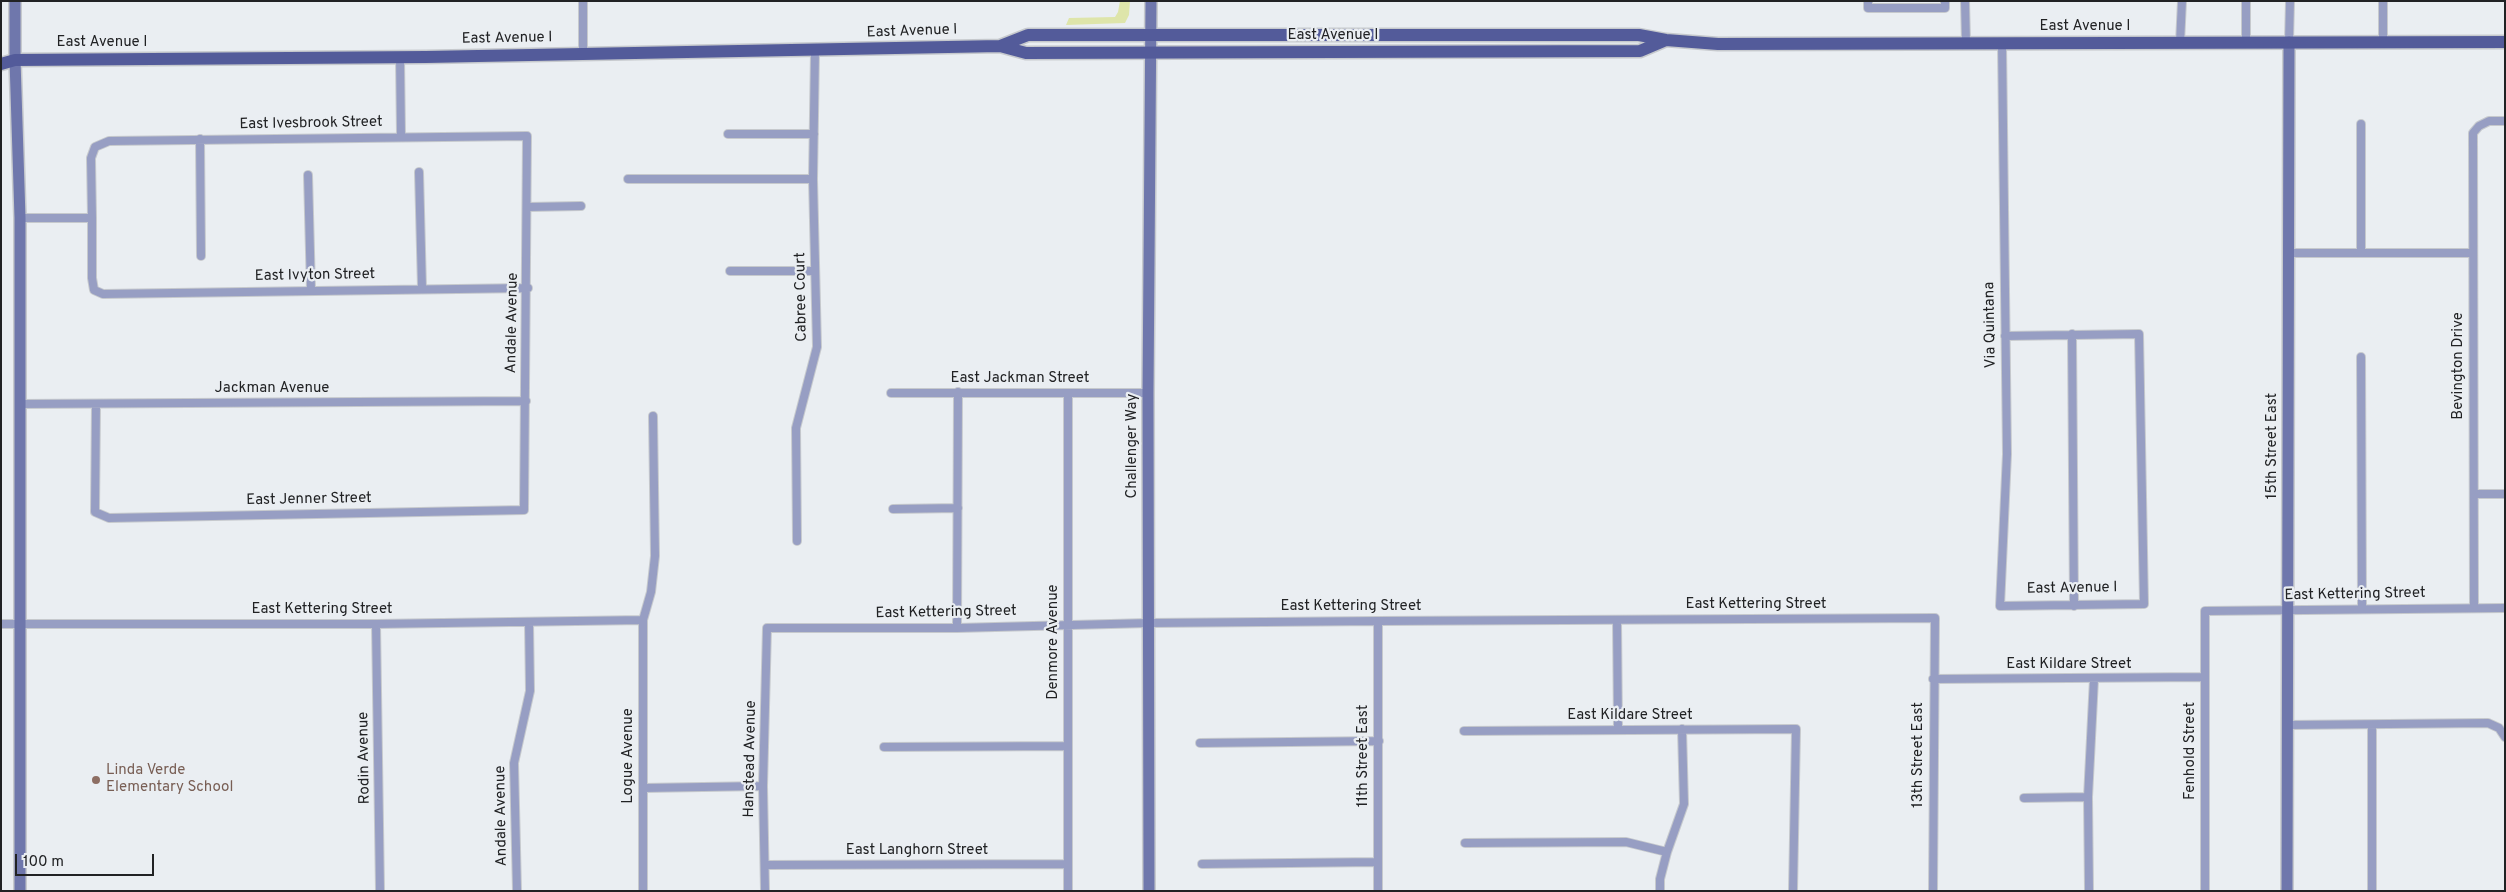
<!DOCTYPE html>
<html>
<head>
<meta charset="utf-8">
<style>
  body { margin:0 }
  #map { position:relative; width:2506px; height:892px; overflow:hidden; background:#eaeef2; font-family:Overpass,sans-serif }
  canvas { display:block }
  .frame { position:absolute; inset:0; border:2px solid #212224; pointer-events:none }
  .scale { position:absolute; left:15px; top:854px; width:139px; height:22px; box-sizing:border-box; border:2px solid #212224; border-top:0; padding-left:6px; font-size:15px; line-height:18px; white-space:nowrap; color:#212224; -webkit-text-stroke:4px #eaeef2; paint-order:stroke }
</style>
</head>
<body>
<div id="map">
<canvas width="2506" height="892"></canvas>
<div class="frame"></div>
<div class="scale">100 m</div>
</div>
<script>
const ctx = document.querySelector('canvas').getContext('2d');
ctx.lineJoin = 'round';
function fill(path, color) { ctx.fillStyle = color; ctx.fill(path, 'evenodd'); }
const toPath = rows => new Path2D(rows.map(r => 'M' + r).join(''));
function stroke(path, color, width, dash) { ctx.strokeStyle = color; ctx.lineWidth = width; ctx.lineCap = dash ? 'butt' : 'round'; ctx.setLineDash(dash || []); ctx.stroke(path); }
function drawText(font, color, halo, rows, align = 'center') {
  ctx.font = font + ' Overpass,sans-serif'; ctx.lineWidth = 4.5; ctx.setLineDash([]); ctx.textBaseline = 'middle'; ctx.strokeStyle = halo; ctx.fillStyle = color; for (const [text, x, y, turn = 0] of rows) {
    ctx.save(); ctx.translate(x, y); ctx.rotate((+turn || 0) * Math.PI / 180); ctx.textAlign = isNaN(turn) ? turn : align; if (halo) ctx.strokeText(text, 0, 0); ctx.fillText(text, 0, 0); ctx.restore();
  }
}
const green = toPath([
  [1120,1,1130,1,1129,15,1125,23,1066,25,1069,18,1115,17,1118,12]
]);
const street = toPath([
  [1868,1,1868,8,1945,8,1945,1],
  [1965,1,1966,43],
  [2383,1,2383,43],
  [2246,42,2246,1],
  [2289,42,2290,1],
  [2002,43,2007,454,2000,606,2144,604,2139,334,2005,336],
  [2180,43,2182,1],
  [583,54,583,1],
  [400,57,401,136],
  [2361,124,2361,253],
  [728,134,814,134],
  [200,139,201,256],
  [419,172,422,288],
  [308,175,311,290],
  [628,179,813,179],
  [528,207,581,206],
  [20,218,92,218,92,278,94,290,103,294,528,288],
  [92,218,91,158,95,147,109,141,527,136,524,510,109,518,95,512,96,404],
  [2289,253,2473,253],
  [730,271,815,271],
  [2072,334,2074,606],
  [2361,357,2362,608],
  [891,393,1148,393],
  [19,404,526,401],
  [2474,494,2505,494],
  [893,509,958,508],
  [797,541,796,428,817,347,813,179,815,51],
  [2474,608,2473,133,2479,126,2489,121,2505,121],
  [1617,620,1618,730],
  [1,624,376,624,643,620],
  [376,624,380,891],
  [957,628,958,392],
  [1933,679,2204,677],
  [2288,725,2488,723,2499,728,2505,737],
  [2372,725,2372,891],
  [1464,731,1796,729,1793,891],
  [1200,743,1379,741],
  [884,747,1068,746],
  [643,788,763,786],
  [2024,798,2088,797],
  [1465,843,1626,842,1667,852],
  [1202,864,1377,862],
  [765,865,1068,864],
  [517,891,514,763,530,691,529,622],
  [643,891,643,620,651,592,655,556,653,416],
  [765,891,763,786,767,628,957,628,1149,623,1378,621,1935,618,1933,891],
  [1068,891,1068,393],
  [1378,891,1378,621],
  [1660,891,1660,879,1667,852,1684,804,1682,729],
  [2089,891,2088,797,2094,679],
  [2205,891,2205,611,2505,608]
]);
const secondary = toPath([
  [15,1,15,60,20,218,20,891],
  [1149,891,1148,393,1151,1],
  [2287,891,2289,42]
]);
const primary = toPath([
  [1000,46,1028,35,1639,35,1666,40,1718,44,2505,42],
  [1,64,15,60,426,57,1000,46,1026,53,1640,51,1666,40]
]);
const markers = [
  [96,780,5,"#8d6e63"]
];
const streetNames = [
  ["East Avenue I",2085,27],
  ["East Avenue I",912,32,-2],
  ["East Avenue I",1333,36],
  ["East Avenue I",507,39,-1],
  ["East Avenue I",102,43],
  ["East Ivesbrook Street",311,124,-1],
  ["East Ivyton Street",315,276,-1],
  ["Cabree Court",802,297,-91],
  ["Andale Avenue",513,323,-89],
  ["Via Quintana",1991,325,-91],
  ["Bevington Drive",2459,366,-90],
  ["East Jackman Street",1020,379],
  ["Jackman Avenue",272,389],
  ["Challenger Way",1133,446,-90],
  ["15th Street East",2273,446,-90],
  ["East Jenner Street",309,500,-1],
  ["East Avenue I",2072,589,-1],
  ["East Kettering Street",2355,595,-1],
  ["East Kettering Street",1756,605],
  ["East Kettering Street",1351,607],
  ["East Kettering Street",322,610],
  ["East Kettering Street",946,613,-1],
  ["Denmore Avenue",1054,642,-90],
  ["East Kildare Street",2069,665],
  ["East Kildare Street",1630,716],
  ["Fenhold Street",2191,751,-90],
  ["13th Street East",1919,755,-90],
  ["Logue Avenue",629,756,-90],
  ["11th Street East",1364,756,-90],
  ["Rodin Avenue",365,758,-91],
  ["Hanstead Avenue",751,759,-89],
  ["Andale Avenue",502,816,-91],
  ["East Langhorn Street",917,851]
];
const educationNames = [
  ["Linda Verde",106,771],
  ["Elementary School",106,788]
];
fill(green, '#dee5aa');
stroke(street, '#c6c9cd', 10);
stroke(secondary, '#c6c9cd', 14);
stroke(primary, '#c6c9cd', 15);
stroke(street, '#979ec3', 8);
stroke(secondary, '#6f77ac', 11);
stroke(primary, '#535b9a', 12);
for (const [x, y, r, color] of markers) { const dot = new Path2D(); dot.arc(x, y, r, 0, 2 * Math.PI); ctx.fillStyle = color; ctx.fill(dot); stroke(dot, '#eaeef2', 2); }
drawText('15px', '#212224', '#eaeef2', streetNames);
drawText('15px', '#785e54', '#eaeef2', educationNames, 'left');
</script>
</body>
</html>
